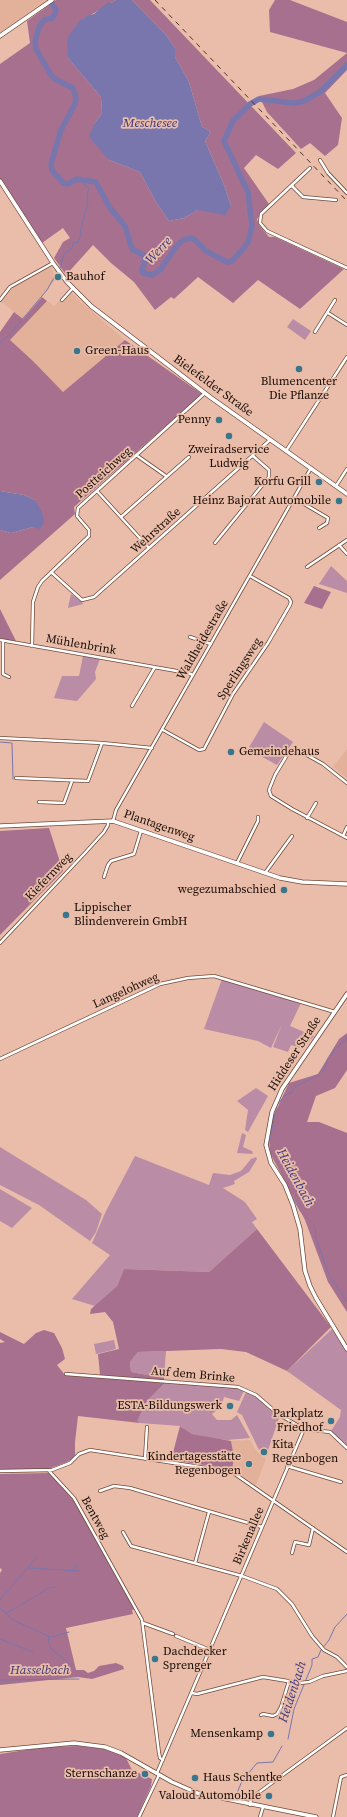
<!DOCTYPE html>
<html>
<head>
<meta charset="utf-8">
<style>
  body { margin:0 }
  canvas { display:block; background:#e9bda9 }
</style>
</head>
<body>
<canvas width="347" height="1817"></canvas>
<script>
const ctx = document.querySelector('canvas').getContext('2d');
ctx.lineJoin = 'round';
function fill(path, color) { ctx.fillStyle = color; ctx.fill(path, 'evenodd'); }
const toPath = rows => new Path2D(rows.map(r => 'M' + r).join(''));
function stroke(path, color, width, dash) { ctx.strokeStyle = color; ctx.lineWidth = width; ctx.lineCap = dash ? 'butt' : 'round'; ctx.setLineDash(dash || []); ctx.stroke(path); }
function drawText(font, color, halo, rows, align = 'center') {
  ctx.font = font + ' "Source Serif 4",serif'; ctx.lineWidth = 3.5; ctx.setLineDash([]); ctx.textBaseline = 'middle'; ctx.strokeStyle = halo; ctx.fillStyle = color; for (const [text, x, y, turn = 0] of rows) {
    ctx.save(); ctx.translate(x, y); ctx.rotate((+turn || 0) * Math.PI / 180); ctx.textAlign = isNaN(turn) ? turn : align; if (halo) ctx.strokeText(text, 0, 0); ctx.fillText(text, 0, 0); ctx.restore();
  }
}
const built = toPath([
  [0,0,46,0,0,33],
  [51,267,56,279,23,319,0,301,11,288],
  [69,290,81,302,125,340,63,392,33,361,10,340,47,301,54,306],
  [347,749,347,778,333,767],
  [250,1440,257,1452,266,1459,256,1485,232,1469,234,1457,231,1441]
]);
const green = toPath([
  [293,319,311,331,305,340,287,327],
  [331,566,347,581,347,593,319,584],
  [71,594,82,602,83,604,68,608],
  [83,656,100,659,95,672,96,679,77,701,54,698,62,676,79,676],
  [264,722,293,742,277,765,248,749],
  [222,979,301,1003,290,1026,314,1036,308,1043,300,1048,291,1045,288,1052,273,1047,282,1024,271,1048,258,1041,204,1029],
  [256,1088,268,1096,248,1132,245,1130,248,1110,237,1101],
  [242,1133,246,1135,243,1147,252,1151,253,1154,237,1153],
  [0,1147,86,1200,102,1214,96,1232,90,1241,39,1205,0,1185],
  [135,1156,209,1185,213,1173,230,1175,241,1171,251,1159,256,1157,257,1159,249,1172,234,1181,235,1184,223,1188,245,1202,257,1219,252,1222,257,1229,209,1272,124,1269,117,1286,95,1306,72,1299,110,1255,92,1243,106,1211],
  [0,1189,32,1208,12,1228,0,1221],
  [332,1329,347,1351,347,1445,331,1431,340,1417,341,1410,287,1371],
  [114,1340,116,1349,96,1354,94,1344],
  [166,1351,164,1378,131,1372,130,1362,138,1352],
  [165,1383,236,1388,244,1391,239,1401,224,1397,221,1407,212,1414,217,1420,231,1420,237,1415,250,1438,227,1440,210,1438,192,1434,180,1426,140,1423,136,1422,146,1402],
  [246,1392,256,1397,279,1418,267,1453,261,1448,259,1450,242,1415,237,1412]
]);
const forest = toPath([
  [56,0,116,0,89,16,68,58,101,97,102,113,94,124,109,160,140,172,156,202,169,221,184,218,198,210,231,206,224,185,205,141,209,135,210,131,202,127,189,82,175,57,175,48,166,35,132,0,150,0,296,153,278,169,256,155,244,168,269,204,257,219,259,225,269,237,275,237,344,269,300,309,258,280,233,303,198,277,174,299,171,297,155,310,134,282,111,263,93,245,66,275,54,258,63,242,70,238,63,228,42,243,0,181,0,64,30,43,27,21],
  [275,0,290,0,347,22,347,53,270,32,269,10],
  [347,53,347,70,325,93,342,118,338,145,325,156,310,143,301,149,267,112,259,96,293,89,314,80],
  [42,297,47,301,10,340,33,361,63,392,125,340,202,394,74,507,75,514,0,580,0,530,11,533,33,527,35,500,24,495,0,491,0,332,14,312,23,319],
  [314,586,331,592,322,609,304,603],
  [0,609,16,641,0,639],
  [49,828,63,871,0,935,0,831],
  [347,1027,347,1070,335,1088,316,1096,307,1122,319,1122,347,1133,347,1312,328,1282,305,1220,269,1151,272,1119,289,1083,318,1074,339,1039,347,1033],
  [257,1229,331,1327,287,1371,246,1352,221,1349,138,1352,130,1362,131,1372,164,1378,164,1380,100,1375,98,1354,119,1349,113,1322,105,1312,90,1314,91,1309,117,1286,124,1269,209,1272],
  [44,1330,54,1333,62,1348,65,1359,57,1365,65,1375,165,1383,146,1402,137,1421,140,1423,78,1416,75,1442,75,1457,67,1462,48,1469,0,1469,0,1343,5,1342,0,1339,0,1332,24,1344,36,1333],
  [180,1426,192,1434,231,1441,234,1457,232,1469,171,1460],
  [49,1473,73,1499,135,1609,132,1610,133,1614,66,1628,76,1670,84,1670,88,1673,94,1671,99,1666,116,1663,123,1666,124,1669,92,1679,78,1677,0,1685,0,1573,2,1570,0,1568,0,1474],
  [78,1746,104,1749,125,1756,132,1770,152,1779,151,1786,137,1817,0,1817,0,1754,45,1747]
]);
const water = toPath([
  [116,0,132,0,166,35,175,48,175,57,189,82,202,127,210,131,209,135,205,141,224,185,231,206,225,215,198,210,184,218,169,221,156,202,140,172,109,160,89,137,94,124,102,113,101,97,68,58,67,38,81,19,83,20,86,16,94,14,108,2,111,3],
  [0,491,24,495,35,500,42,512,44,523,40,529,33,527,11,533,0,530]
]);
const stream = toPath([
  [60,268,64,254,72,248,73,243,78,242,81,235,80,232,88,202,87,195,89,188,84,184,84,179],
  [0,343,10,334,47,290,55,276],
  [0,742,12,743,13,779],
  [268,1148,277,1105,285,1095,291,1093,296,1086,315,1077,325,1068,328,1058,339,1045,345,1041,347,1036],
  [289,1192,301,1212,315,1226,316,1238,329,1275,347,1302],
  [29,1568,80,1571],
  [74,1570,77,1566],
  [0,1600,36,1558],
  [0,1608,13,1620,48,1636,51,1637,69,1632],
  [7,1613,49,1588,55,1587],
  [48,1637,50,1648,70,1664],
  [0,1639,33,1652],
  [0,1680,79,1679],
  [288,1739,294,1709,312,1665,312,1659,318,1657,321,1650,329,1640,335,1627,347,1614],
  [237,1793,242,1781,257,1763,273,1762,282,1746]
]);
const river = toPath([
  [50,0,56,10,55,14,52,18,44,20,39,27,35,42,36,49,51,75,55,79,73,88,76,98,75,104,61,130,51,164,52,170,63,183,68,184,77,179,96,182,110,208,125,226,132,249,145,256,145,262,142,269,143,273,147,274,152,275,160,270,176,247,183,240,187,239,193,238,206,251,227,262,232,261,243,249,248,242,252,226,248,192,224,141,233,121,250,104,259,99,294,103,304,101,320,92,347,65]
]);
const street = toPath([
  [320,160,328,173,347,193],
  [310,168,261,214,260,223,267,231,347,268],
  [292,186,303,197,336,200],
  [0,300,10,287,53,263],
  [62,300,73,288],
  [328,313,347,325],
  [315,332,335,300],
  [286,451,347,357],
  [136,455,166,476],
  [336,486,347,469],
  [97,491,149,548],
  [294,498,328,518,327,523,319,528],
  [121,517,189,457],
  [215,543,269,477,269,470,253,456],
  [339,545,347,554],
  [307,567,347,540],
  [51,572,82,600,94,597,270,440],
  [190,637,211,644],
  [0,640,188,673,193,675],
  [3,641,3,674,9,677],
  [32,646,33,602,38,587,42,581,89,536,89,530,77,516,78,508,205,393],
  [132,706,155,667],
  [163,730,199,750,204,749,233,694,268,643,290,605,291,602,289,598,250,576],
  [0,738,102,743,152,748],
  [16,778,88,781,102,743],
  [347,783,323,764,298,750,291,751,287,755,275,775,269,790,271,796,292,809,347,838],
  [39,802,64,803,72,781],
  [307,818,316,803],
  [113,821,116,810,311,468],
  [343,836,347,827],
  [237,863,258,821,258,817],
  [265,873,292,836],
  [104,877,108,865,111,861,134,854,141,831],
  [0,943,84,854,104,832,108,825,108,821],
  [0,1059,160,984,188,978,214,976,335,1012],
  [66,1374,238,1387,256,1395,278,1414,304,1429,330,1432,347,1448],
  [145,1459,147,1427],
  [287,1466,341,1482],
  [0,1471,52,1470,70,1463,79,1454,90,1450,232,1472,347,1552],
  [49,1471,74,1498,142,1620,159,1753,160,1758,163,1760],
  [100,1491,114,1486,130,1488,262,1527],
  [123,1532,131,1546,242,1576,277,1589,292,1604,312,1636,324,1650,337,1657,347,1667],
  [292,1553,295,1542,309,1545,313,1528],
  [195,1563,209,1512],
  [143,1623,173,1634],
  [176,1636,210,1650],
  [192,1693,197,1694,263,1677,300,1683,309,1682,323,1676,347,1671],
  [261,1715,263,1714,273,1716,277,1714,281,1707,289,1681],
  [157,1773,304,1429],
  [250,1805,251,1798,254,1796,347,1728],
  [139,1817,159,1775],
  [260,1817,263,1807],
  [333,1817,341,1777,347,1775]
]);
const secondary = toPath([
  [0,36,52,0],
  [0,181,53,263,67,282,91,306,210,397,347,494],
  [0,826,113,821,280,878,302,882,347,884],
  [347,994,282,1089,272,1112,266,1145,271,1163,285,1185,293,1205,300,1229,305,1271,310,1286,316,1298,347,1349],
  [0,1750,74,1743,105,1747,121,1753,172,1782,197,1793,316,1817]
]);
const rail = toPath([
  [155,0,347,201]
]);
const markers = [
  [58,277,4,"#39758c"],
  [77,351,4,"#39758c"],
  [299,369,4,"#39758c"],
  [219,420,4,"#39758c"],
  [229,436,4,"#39758c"],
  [319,482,4,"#39758c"],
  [339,501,4,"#39758c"],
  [231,752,4,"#39758c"],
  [284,890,4,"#39758c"],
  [66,915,4,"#39758c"],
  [230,1406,4,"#39758c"],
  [331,1421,4,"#39758c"],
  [264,1452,4,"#39758c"],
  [249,1464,4,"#39758c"],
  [155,1659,4,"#39758c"],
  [271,1734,4,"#39758c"],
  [145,1774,4,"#39758c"],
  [195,1778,4,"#39758c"],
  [269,1796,4,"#39758c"]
];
const poiNames = [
  ["Bauhof",66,277,"left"],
  ["Green-Haus",85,351,"left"],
  ["Blumencenter",299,382,"center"],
  ["Die Pflanze",299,396,"center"],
  ["Penny",211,420],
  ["Zweiradservice",229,450,"center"],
  ["Ludwig",229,464,"center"],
  ["Korfu Grill",311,482],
  ["Heinz Bajorat Automobile",331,501],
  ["Gemeindehaus",239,752,"left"],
  ["wegezumabschied",276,890],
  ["Lippischer",74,908,"left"],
  ["Blindenverein GmbH",74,922,"left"],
  ["ESTA-Bildungswerk",222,1406],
  ["Parkplatz",323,1414],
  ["Friedhof",323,1428],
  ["Kita",272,1445,"left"],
  ["Regenbogen",272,1459,"left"],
  ["Kindertagesstätte",241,1457],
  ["Regenbogen",241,1471],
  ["Dachdecker",163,1652,"left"],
  ["Sprenger",163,1666,"left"],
  ["Mensenkamp",263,1734],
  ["Sternschanze",137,1774],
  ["Haus Schentke",203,1778,"left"],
  ["Valoud Automobile",261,1796]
];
const streetNames = [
  ["Bielefelder Straße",213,386,36],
  ["Postteichweg",104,473,-42],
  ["Wehrstraße",156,531,-42],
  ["Waldheidestraße",203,640,-60],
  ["Mühlenbrink",81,645,10],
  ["Sperlingsweg",240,669,-57],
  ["Plantagenweg",159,826,19],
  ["Kiefernweg",49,877,-46],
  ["Langelohweg",126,991,-24],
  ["Hiddeser Straße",295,1054,-57],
  ["Auf dem Brinke",193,1375,5],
  ["Bentweg",95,1518,61],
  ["Birkenallee",249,1536,-67]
];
const waterNames = [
  ["Meschesee",150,124],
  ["Werre",159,251,-47],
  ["Heidenbach",295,1178,61],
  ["Hasselbach",40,1671],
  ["Heidenbach",293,1692,-72]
];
fill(built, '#e3b19a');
fill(green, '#bb8ca5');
fill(forest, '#a8708f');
fill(water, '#7876ad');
stroke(stream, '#7876ad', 1);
stroke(river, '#7876ad', 5.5);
stroke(street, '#704b3a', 4);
stroke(secondary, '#704b3a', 5);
stroke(street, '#fff', 2.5);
stroke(secondary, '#fff', 3.5);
stroke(rail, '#48332a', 1, [5, 5]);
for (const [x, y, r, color] of markers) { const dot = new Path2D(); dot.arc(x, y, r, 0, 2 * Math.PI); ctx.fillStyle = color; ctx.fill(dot); stroke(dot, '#e9bda9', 1.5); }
drawText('12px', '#190b05', '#e9bda9', poiNames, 'right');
drawText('12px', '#190b05', '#e9bda9', streetNames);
drawText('italic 13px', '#3d3579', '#e9bda9', waterNames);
</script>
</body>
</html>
